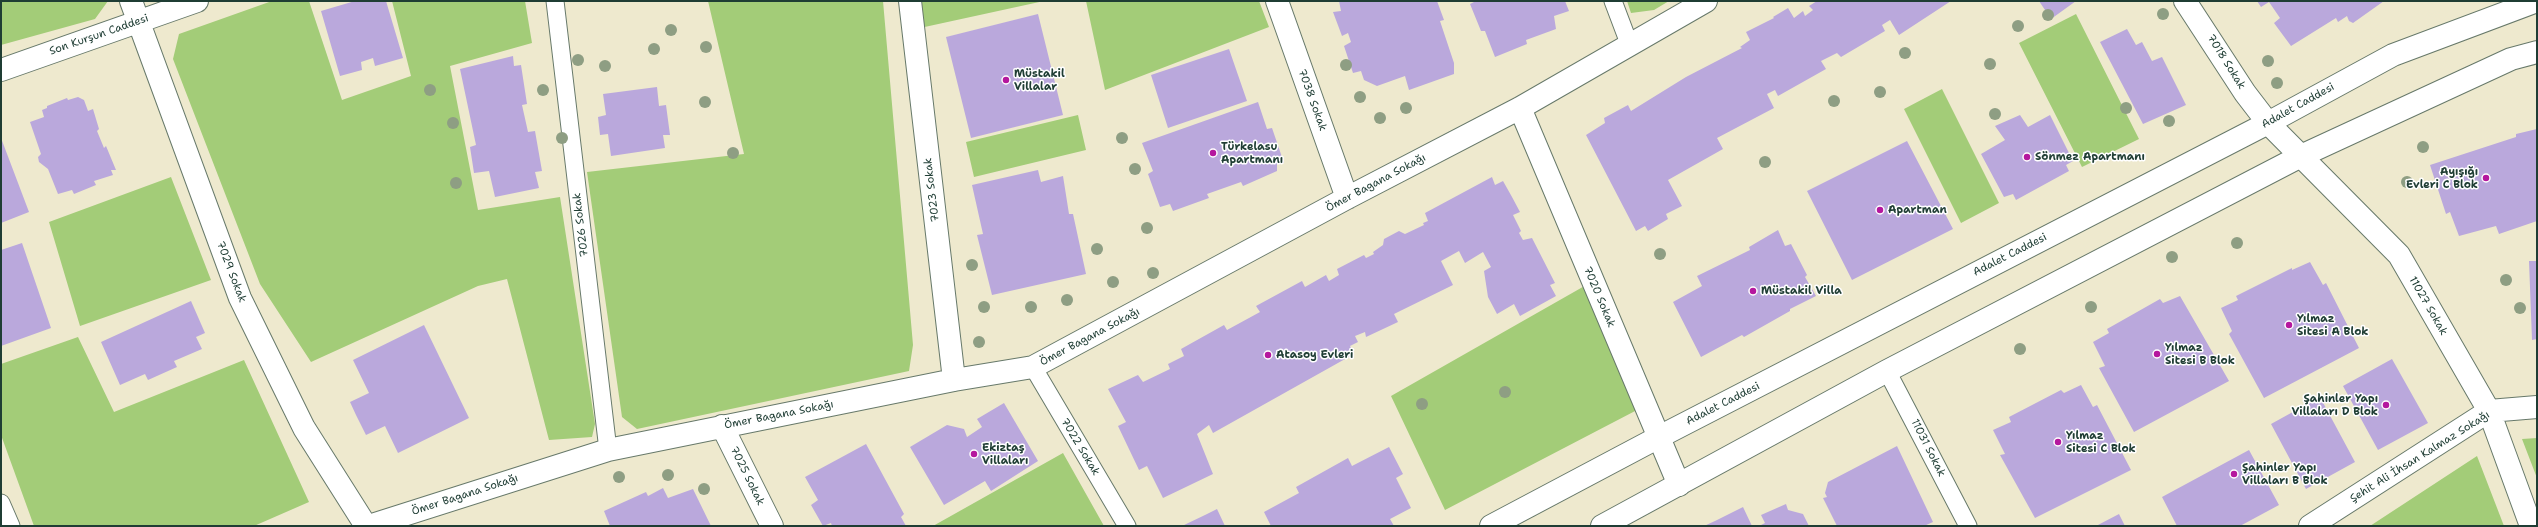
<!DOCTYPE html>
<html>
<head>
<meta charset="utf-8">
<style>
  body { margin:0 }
  #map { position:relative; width:2538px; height:527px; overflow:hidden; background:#eee9ce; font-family:"Shantell Sans",sans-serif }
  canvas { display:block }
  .frame { position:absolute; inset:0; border:2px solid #1f3d34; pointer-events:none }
</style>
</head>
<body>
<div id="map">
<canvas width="2538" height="527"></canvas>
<div class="frame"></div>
</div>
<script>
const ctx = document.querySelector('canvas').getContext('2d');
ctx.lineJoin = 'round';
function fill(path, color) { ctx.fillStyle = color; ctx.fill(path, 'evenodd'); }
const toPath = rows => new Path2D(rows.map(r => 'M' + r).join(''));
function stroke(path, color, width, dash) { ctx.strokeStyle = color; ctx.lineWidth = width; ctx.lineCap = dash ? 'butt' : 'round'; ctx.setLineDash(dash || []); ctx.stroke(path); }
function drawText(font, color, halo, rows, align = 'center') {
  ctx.font = font + ' "Shantell Sans",sans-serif'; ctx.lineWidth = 3; ctx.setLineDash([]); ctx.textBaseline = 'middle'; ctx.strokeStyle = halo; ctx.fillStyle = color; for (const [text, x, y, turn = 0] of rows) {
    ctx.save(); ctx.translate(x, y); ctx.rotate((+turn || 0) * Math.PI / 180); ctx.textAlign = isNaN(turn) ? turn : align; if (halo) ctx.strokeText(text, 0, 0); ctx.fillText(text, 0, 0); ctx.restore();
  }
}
const green = toPath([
  [1,1,108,1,95,19,1,45],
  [272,1,309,1,342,100,411,76,392,1,525,1,532,43,450,66,478,210,560,197,595,424,592,437,549,440,507,279,478,286,311,362,260,284,173,59,179,34],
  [708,1,883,1,913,345,909,371,637,429,622,417,587,172,744,154],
  [917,1,1044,1,920,28],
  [1086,1,1259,1,1269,27,1105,90],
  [1627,1,1669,1,1654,10,1631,13],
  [2076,14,2139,139,2082,167,2019,43],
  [1942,89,1999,203,1961,223,1904,109],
  [1078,115,1086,150,974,177,966,142],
  [171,177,211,280,80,326,49,222],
  [1588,284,1637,410,1445,510,1391,396],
  [78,337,114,412,244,360,309,502,254,526,34,526,1,435,1,364],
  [2537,438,2537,478,2522,439],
  [1063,453,1104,526,933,526],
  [2477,456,2504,526,2370,526]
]);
const building = toPath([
  [355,1,386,1,403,58,375,66,373,58,361,62,362,70,340,76,321,11],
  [1339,1,1437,1,1444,20,1440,21,1454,63,1454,74,1409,90,1405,76,1377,86,1364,80,1361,71,1353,73,1344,46,1351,42,1348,33,1342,36,1333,12,1341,11],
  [1476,1,1565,1,1569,11,1554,16,1556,29,1526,40,1527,44,1495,57,1485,31,1481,31,1470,4],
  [1817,1,1951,1,1899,35,1890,20,1882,25,1885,31,1841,57,1837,53,1821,61,1826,69,1778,96,1775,90,1767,94,1774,108,1717,138,1723,149,1668,180,1682,206,1666,214,1668,219,1648,231,1645,226,1636,231,1586,135,1605,123,1604,118,1628,105,1631,111,1686,77,1742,48,1740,47,1750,40,1746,32,1774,18,1773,17,1788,8,1794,18,1803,11,1805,16,1813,10,1809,6],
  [2039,1,2076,1,2051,19],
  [2257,1,2384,1,2353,23,2349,21,2347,16,2338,22,2336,18,2291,46,2274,23,2280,18,2269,2,2261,7],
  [1038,14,1063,115,971,138,946,37],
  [2127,29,2136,45,2142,42,2152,61,2162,57,2186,105,2143,124,2100,42],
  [1229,49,1247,101,1168,128,1151,75],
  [513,56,514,66,521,65,527,104,522,105,528,132,535,131,542,171,535,172,539,188,495,197,489,171,474,173,470,147,476,145,460,69],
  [657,87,659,106,666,105,670,135,663,135,665,148,611,156,608,134,600,135,598,117,606,115,603,94],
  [78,97,84,100,88,111,93,109,99,129,97,131,104,148,106,146,116,170,111,170,113,175,94,181,96,185,74,194,72,190,58,194,48,169,39,162,38,157,41,154,30,122,44,117,42,110,47,108,47,106,67,98,68,100],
  [1258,102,1267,129,1272,128,1284,163,1277,163,1277,171,1243,186,1241,182,1207,194,1209,198,1173,211,1170,204,1160,207,1148,174,1153,171,1142,143],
  [2020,115,2028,127,2050,115,2073,161,2066,165,2069,171,2016,200,2013,194,2004,197,1981,154,2005,140,1995,126],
  [2537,129,2537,221,2499,234,2496,226,2459,236,2450,212,2446,214,2430,165,2516,137,2516,134],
  [1,138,29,212,1,223],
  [1907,141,1953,229,1852,280,1807,191],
  [1038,170,1041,182,1063,176,1069,214,1073,214,1086,274,992,295,977,235,983,234,972,185],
  [1492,177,1495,185,1503,181,1512,197,1520,212,1513,215,1521,231,1519,233,1523,240,1532,238,1555,283,1550,285,1556,296,1520,316,1514,304,1497,314,1488,297,1484,271,1491,267,1483,252,1465,263,1459,251,1441,261,1453,285,1394,314,1398,322,1366,337,1365,332,1355,336,1358,342,1350,346,1354,354,1213,433,1209,425,1197,434,1213,474,1163,498,1147,466,1139,470,1118,426,1126,422,1108,389,1138,375,1143,382,1170,369,1168,364,1184,356,1181,349,1224,325,1227,330,1260,312,1256,306,1302,281,1305,287,1326,275,1329,281,1339,275,1337,269,1364,255,1366,258,1374,254,1373,252,1383,245,1384,239,1399,231,1405,234,1424,225,1423,223,1428,221,1425,213],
  [1778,230,1785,246,1791,244,1807,275,1805,277,1816,296,1790,309,1790,311,1744,337,1742,335,1701,357,1673,302,1702,286,1697,276,1750,250,1749,247],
  [22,243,51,328,1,346,1,250],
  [2529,261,2537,261,2537,339,2532,340],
  [2310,262,2323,285,2326,283,2359,348,2264,398,2229,334,2232,331,2221,308,2238,300,2236,296,2292,268,2292,270],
  [2180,296,2229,381,2134,432,2099,368,2105,366,2093,342,2109,333,2107,329,2160,299,2163,303],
  [191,301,205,333,196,337,202,349,174,361,177,367,148,380,145,374,120,385,101,342],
  [424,325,469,418,398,453,385,426,366,435,356,415,350,402,369,393,353,360],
  [2392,359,2428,423,2378,450,2343,386],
  [2081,385,2093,407,2097,405,2131,470,2035,518,2000,455,2005,454,1993,430,2011,422,2009,417,2061,390,2064,393],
  [2320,397,2355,462,2306,489,2271,424],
  [1004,403,1038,461,991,491,985,481,944,505,910,447,947,425,964,429,967,437,982,427,977,419],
  [866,444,904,514,901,517,906,526,832,526,831,523,823,526,811,505,818,500,805,477],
  [1897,446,1933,522,1924,526,1837,526,1823,498,1827,497,1825,493,1828,482],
  [1389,447,1403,474,1396,478,1411,508,1390,519,1394,526,1271,526,1264,512,1299,493,1296,487,1348,458,1352,466],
  [2249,450,2279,505,2240,526,2177,526,2162,497],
  [663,488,668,498,693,489,711,526,610,526,604,511,646,492,648,496],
  [1786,504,1788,510,1803,514,1809,526,1759,526,1765,523,1761,515],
  [1743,507,1752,526,1704,526,1715,521],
  [1217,509,1225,526,1182,526,1205,515],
  [2119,514,2125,526,2096,526]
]);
const service = toPath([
  [555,1,608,450],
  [1613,1,1630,46],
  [1033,367,1127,526],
  [1887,371,1968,526],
  [1,503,11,526]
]);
const minor = toPath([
  [131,1,240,298,304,428,366,526],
  [910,1,954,380],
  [1277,1,1347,198],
  [2185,1,2245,93,2268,123,2399,255,2489,411,2531,526],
  [1,70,197,1],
  [1520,108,1679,485],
  [722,426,772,526],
  [369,526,608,450,954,380,1033,367,1347,198,1520,108,1706,1],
  [2310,526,2489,411,2537,407]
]);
const tertiary = toPath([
  [1491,526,1659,437,2268,123,2393,55,2537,1],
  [1602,526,1887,371,2301,156,2511,59,2537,52]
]);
const trees = [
  [2163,14],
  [2048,15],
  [2018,26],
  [671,30],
  [706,47],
  [654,49],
  [1905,53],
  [578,60],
  [2268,61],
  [1990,64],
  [1346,65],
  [605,66],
  [2277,83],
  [430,90],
  [543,90],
  [1880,92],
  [1360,97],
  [1834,101],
  [705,102],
  [1406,108],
  [2126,108],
  [1995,114],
  [1380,118],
  [2169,121],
  [453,123],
  [562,138],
  [1122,138],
  [2423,147],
  [733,153],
  [1765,162],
  [1135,169],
  [2407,182],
  [456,183],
  [1147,228],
  [2237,243],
  [1097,249],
  [1660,254],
  [2172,257],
  [972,265],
  [1153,273],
  [2506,280],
  [1113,282],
  [1067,300],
  [984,307],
  [1031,307],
  [2091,307],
  [2520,308],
  [979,342],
  [2020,349],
  [1505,392],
  [1422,404],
  [668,475],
  [619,477],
  [704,489]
];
const markers = [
  [1006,80,4,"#b5179e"],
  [1213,153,4,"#b5179e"],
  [2027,157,4,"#b5179e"],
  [2486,178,4,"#b5179e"],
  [1880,210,4,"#b5179e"],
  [1753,291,4,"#b5179e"],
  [2289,325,4,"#b5179e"],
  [2157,354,4,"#b5179e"],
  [1268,355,4,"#b5179e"],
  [2386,405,4,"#b5179e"],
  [2058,442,4,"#b5179e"],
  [974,454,4,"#b5179e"],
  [2234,474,4,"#b5179e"]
];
const streetNames = [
  ["Son Kurşun Caddesi",99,35,-19],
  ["7018 Sokak",2226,62,58],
  ["7038 Sokak",1312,100,70],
  ["Adalet Caddesi",2298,106,-29],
  ["Ömer Bagana Sokağı",1376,183,-28],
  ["7023 Sokak",932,190,-97],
  ["7026 Sokak",581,225,-97],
  ["Adalet Caddesi",2010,255,-27],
  ["7029 Sokak",231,272,69],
  ["7020 Sokak",1599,297,67],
  ["11027 Sokak",2428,306,60],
  ["Ömer Bagana Sokağı",1090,337,-28],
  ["Adalet Caddesi",1723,404,-27],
  ["Ömer Bagana Sokağı",779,415,-11],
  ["7022 Sokak",1080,447,59],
  ["11031 Sokak",1928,448,63],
  ["Şehit Ali İhsan Kalmaz Sokağı",2420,457,-32],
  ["7025 Sokak",747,476,64],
  ["Ömer Bagana Sokağı",465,495,-18]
];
const poiNames = [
  ["Müstakil",1014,74],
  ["Villalar",1014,87],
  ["Türkelasu",1221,147],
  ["Apartmanı",1221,160],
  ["Sönmez Apartmanı",2035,157],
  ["Ayışığı",2478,172,"right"],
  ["Evleri C Blok",2478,185,"right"],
  ["Apartman",1888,210],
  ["Müstakil Villa",1761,291],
  ["Yılmaz",2297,319],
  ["Sitesi A Blok",2297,332],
  ["Yılmaz",2165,348],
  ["Sitesi B Blok",2165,361],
  ["Atasoy Evleri",1276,355],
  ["Şahinler Yapı",2378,399,"right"],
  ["Villaları D Blok",2378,412,"right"],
  ["Yılmaz",2066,436],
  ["Sitesi C Blok",2066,449],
  ["Ekiztaş",982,448],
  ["Villaları",982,461],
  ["Şahinler Yapı",2242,468],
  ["Villaları B Blok",2242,481]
];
fill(green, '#a3cc78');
fill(building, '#baa8dc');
stroke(service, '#67796a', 19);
stroke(minor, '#67796a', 24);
stroke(tertiary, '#67796a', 24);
stroke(service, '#fff', 17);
stroke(minor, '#fff', 22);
stroke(tertiary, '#fff', 22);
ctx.fillStyle = '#8e9e83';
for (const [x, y] of trees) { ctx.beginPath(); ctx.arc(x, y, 6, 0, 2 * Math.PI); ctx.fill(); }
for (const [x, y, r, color] of markers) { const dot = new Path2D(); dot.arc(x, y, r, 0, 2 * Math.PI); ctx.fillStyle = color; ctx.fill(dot); stroke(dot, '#fff', 1.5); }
drawText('11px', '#1f3d34', '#fff', streetNames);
drawText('bold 11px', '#1f3d34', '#fff', poiNames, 'left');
</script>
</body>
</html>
